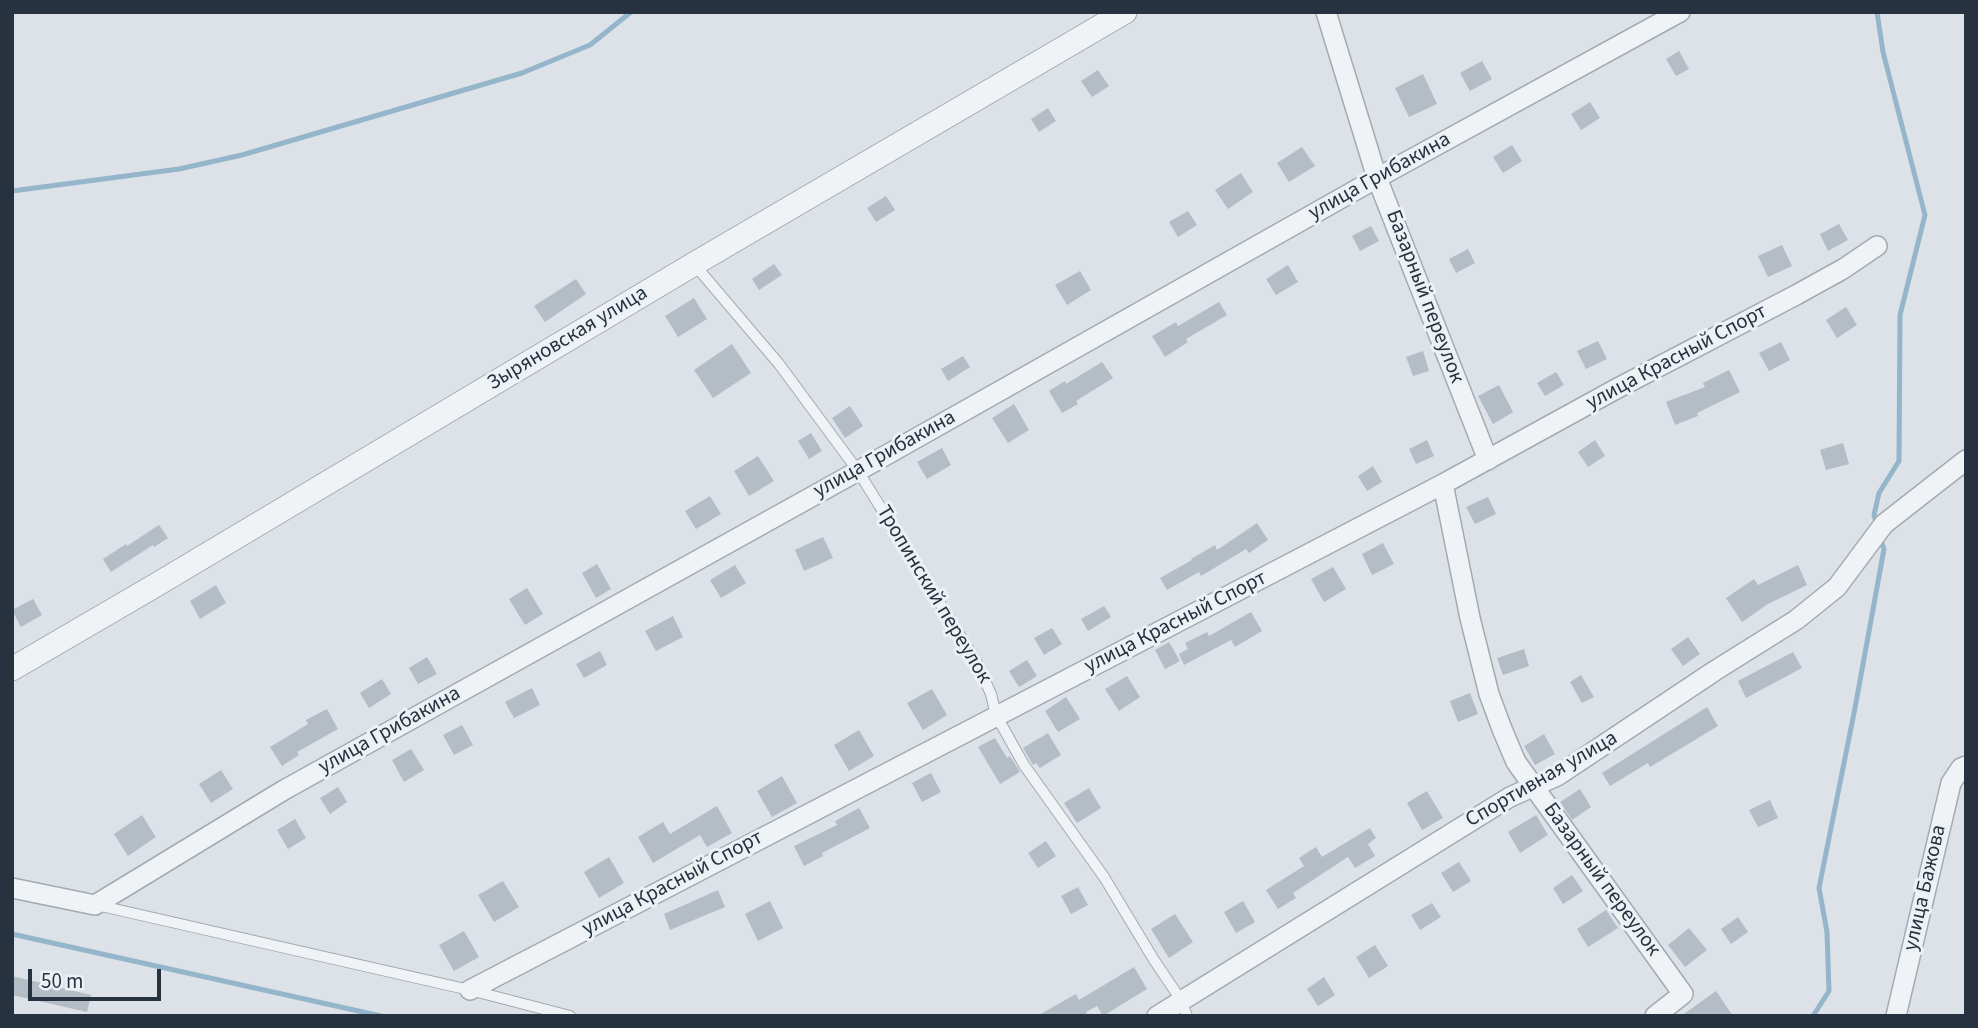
<!DOCTYPE html>
<html>
<head>
<meta charset="utf-8">
<style>
  body { margin:0 }
  #map { position:relative; width:1978px; height:1028px; overflow:hidden; background:#dde2e8; font-family:"Source Sans 3",sans-serif }
  canvas { display:block }
  .frame { position:absolute; inset:0; border:14px solid #26323f; pointer-events:none }
  .scale { position:absolute; left:28px; top:969px; width:133px; height:32px; box-sizing:border-box; border:4px solid #26323f; border-top:0; padding-left:9px; font-size:21px; line-height:24px; white-space:nowrap; color:#26323f; -webkit-text-stroke:5px #ecf1f5; paint-order:stroke }
</style>
</head>
<body>
<div id="map">
<canvas width="1978" height="1028"></canvas>
<div class="frame"></div>
<div class="scale">50 m</div>
</div>
<script>
const ctx = document.querySelector('canvas').getContext('2d');
ctx.lineJoin = 'round';
const toPath = rows => new Path2D(rows.map(r => 'M' + r).join(''));
function stroke(path, color, width, dash) { ctx.strokeStyle = color; ctx.lineWidth = width; ctx.lineCap = dash ? 'butt' : 'round'; ctx.setLineDash(dash || []); ctx.stroke(path); }
function fill(path, color) { ctx.fillStyle = color; ctx.fill(path, 'evenodd'); }
function drawText(font, color, halo, rows, align = 'center') {
  ctx.font = font + ' "Source Sans 3",sans-serif'; ctx.lineWidth = 6; ctx.setLineDash([]); ctx.textBaseline = 'middle'; ctx.strokeStyle = halo; ctx.fillStyle = color; for (const [text, x, y, turn = 0] of rows) {
    ctx.save(); ctx.translate(x, y); ctx.rotate((+turn || 0) * Math.PI / 180); ctx.textAlign = isNaN(turn) ? turn : align; if (halo) ctx.strokeText(text, 0, 0); ctx.fillText(text, 0, 0); ctx.restore();
  }
}
const stream = toPath([
  [1877,12,1883,52,1925,215,1900,315,1899,461,1879,493,1874,515,1877,525],
  [12,191,179,169,242,155,522,73,590,45,631,12],
  [12,934,381,1016],
  [1813,1016,1829,991,1827,932,1819,888,1855,708,1884,549,1880,538]
]);
const building = toPath([
  [1679,51,1689,69,1676,76,1666,59],
  [1482,61,1492,79,1470,91,1460,73],
  [1098,70,1109,86,1092,97,1081,81],
  [1423,74,1437,104,1409,117,1395,88],
  [1590,102,1600,118,1581,130,1571,114],
  [1048,108,1056,121,1039,132,1031,119],
  [1512,145,1522,161,1503,173,1493,157],
  [1302,147,1315,166,1289,182,1277,163],
  [1241,173,1253,192,1228,209,1215,190],
  [886,196,895,210,876,222,867,208],
  [1188,211,1197,225,1178,237,1169,222],
  [1839,224,1848,240,1828,251,1820,234],
  [1371,226,1379,241,1360,251,1352,236],
  [1782,245,1792,266,1768,277,1758,256],
  [1468,249,1475,263,1456,273,1449,259],
  [774,264,782,275,759,290,752,279],
  [1288,265,1298,282,1276,295,1266,279],
  [1080,271,1091,290,1067,305,1055,285],
  [576,279,586,294,545,322,534,306],
  [694,298,707,319,678,337,665,316],
  [1219,302,1227,315,1186,339,1188,342,1165,357,1152,336,1176,322,1178,326],
  [1846,307,1857,325,1837,338,1826,320],
  [1598,341,1607,359,1586,369,1577,351],
  [1781,342,1790,360,1769,371,1759,353],
  [732,344,751,373,713,398,694,370],
  [1423,351,1429,371,1413,376,1406,357],
  [963,356,970,367,948,381,941,369],
  [1102,362,1113,378,1076,401,1078,404,1062,413,1049,391,1065,381,1066,384],
  [1729,370,1740,392,1697,413,1698,416,1675,425,1666,402,1705,387,1703,383],
  [1556,372,1564,385,1545,396,1537,383],
  [1499,385,1513,412,1493,424,1478,396],
  [1014,404,1029,430,1008,443,992,418],
  [850,406,863,426,845,438,832,418],
  [811,433,822,451,809,459,798,441],
  [1427,440,1434,456,1416,464,1409,449],
  [1595,440,1605,456,1588,467,1578,452],
  [1843,443,1849,464,1826,470,1820,450],
  [942,448,951,465,927,479,917,462],
  [758,456,774,481,749,496,734,471],
  [1373,466,1382,482,1367,491,1358,476],
  [710,496,721,514,696,529,685,511],
  [1488,497,1496,514,1475,524,1466,507],
  [1257,523,1268,540,1249,553,1246,549,1201,576,1199,572,1167,590,1160,578,1192,560,1191,559,1215,545,1217,550],
  [159,525,168,538,154,547,153,545,111,572,103,559,126,544,127,546],
  [823,537,833,558,804,571,795,550],
  [1383,543,1394,564,1372,575,1362,554],
  [597,564,611,589,596,598,582,573],
  [735,565,746,583,721,598,710,580],
  [1798,565,1807,585,1768,604,1742,622,1726,598,1754,579,1758,585],
  [1333,567,1346,589,1324,602,1311,579],
  [216,585,226,603,200,619,190,601],
  [527,588,543,614,525,625,509,599],
  [33,599,42,615,21,627,12,610],
  [1104,606,1111,617,1088,631,1081,619],
  [1251,612,1262,631,1235,647,1231,640,1184,665,1179,654,1188,649,1185,643,1207,632,1209,636],
  [673,616,683,637,656,651,645,631],
  [1052,628,1062,644,1044,655,1034,638],
  [1688,637,1700,654,1683,666,1671,649],
  [1169,642,1180,661,1165,669,1155,650],
  [1524,649,1529,666,1503,675,1497,658],
  [600,651,607,665,584,678,576,664],
  [1793,652,1802,668,1746,698,1738,681],
  [427,657,437,674,418,684,409,668],
  [1027,660,1037,676,1019,687,1009,671],
  [1581,675,1594,697,1582,703,1570,682],
  [1127,676,1140,697,1119,711,1105,689],
  [382,679,391,694,369,708,360,693],
  [532,688,540,705,514,718,505,702],
  [932,689,947,715,923,730,907,703],
  [1470,693,1478,714,1458,722,1450,701],
  [1066,697,1080,719,1058,732,1045,711],
  [1707,707,1718,726,1650,767,1648,763,1610,786,1602,773],
  [327,709,338,729,297,752,299,755,282,766,270,747,308,724,306,720],
  [462,725,473,745,454,755,443,735],
  [859,730,874,756,849,771,834,745],
  [1048,733,1061,755,1040,768,1036,763,1033,765,1023,748],
  [1544,734,1555,754,1535,765,1524,746],
  [995,738,1007,758,1010,756,1020,772,1000,784,978,747],
  [411,749,424,770,404,782,392,760],
  [221,770,233,789,211,803,199,784],
  [931,773,941,792,922,802,912,783],
  [782,776,797,803,772,817,757,791],
  [338,787,347,802,330,814,320,798],
  [1089,788,1101,808,1077,823,1064,803],
  [1580,789,1591,807,1572,820,1560,802],
  [1427,791,1443,818,1422,830,1407,803],
  [1770,800,1778,818,1758,827,1749,810],
  [717,806,732,833,707,847,700,835,653,863,638,837,663,822,670,834],
  [859,808,870,828,822,853,823,856,804,866,794,846,837,825,835,821],
  [142,815,156,837,128,856,114,834],
  [1536,815,1548,835,1520,853,1508,832],
  [295,819,306,838,288,849,277,830],
  [1370,828,1376,838,1368,844,1375,856,1355,868,1348,857,1293,893,1296,898,1278,909,1266,890,1304,866,1299,858,1316,847,1322,857],
  [1046,841,1056,856,1038,868,1028,853],
  [609,857,624,883,599,898,584,872],
  [1459,862,1471,881,1453,892,1441,873],
  [1572,875,1583,891,1563,904,1553,888],
  [503,881,519,907,494,922,478,895],
  [1078,887,1088,905,1071,914,1061,896],
  [718,890,725,907,670,930,664,914],
  [770,901,783,928,758,941,745,914],
  [1243,901,1255,922,1236,933,1224,912],
  [1432,903,1441,917,1420,930,1411,915],
  [1606,910,1618,928,1588,947,1577,929],
  [1175,914,1193,942,1169,958,1151,929],
  [1738,917,1748,932,1731,944,1721,929],
  [1689,928,1707,950,1685,967,1668,945],
  [464,931,479,957,454,971,439,945],
  [1375,945,1388,966,1369,978,1356,957],
  [1134,967,1147,989,1103,1016,1097,1006,1086,1012,1088,1016,1037,1016,1076,994,1079,1000],
  [12,976,91,995,87,1012,12,995],
  [1324,977,1335,995,1318,1006,1307,989],
  [1716,991,1733,1016,1681,1016]
]);
const service = toPath([
  [694,264,779,364,858,471,977,663,991,694,996,715,1024,765,1104,877,1154,960,1181,1000,1187,1016],
  [97,905,470,990,570,1016]
]);
const minor = toPath([
  [1326,12,1377,178,1488,460],
  [1443,484,1470,618,1489,694,1502,729,1516,762,1683,994,1655,1016],
  [12,888,95,905,284,790,858,471,1377,178,1680,12],
  [470,990,1443,484,1616,389,1796,295,1843,269,1877,246],
  [1157,1016,1510,797,1557,776,1716,670,1796,620,1837,587,1884,524,1966,460],
  [1896,1016,1951,783,1961,768,1966,766]
]);
const tertiary = toPath([
  [12,669,156,585,694,264,1125,12]
]);
const streetNames = [
  ["улица Грибакина",1380,177,-29],
  ["Базарный переулок",1424,297,69],
  ["Зыряновская улица",568,339,-31],
  ["улица Красный Спорт",1677,358,-28],
  ["улица Грибакина",885,455,-29],
  ["Тропинский переулок",933,595,59],
  ["улица Красный Спорт",1176,623,-27],
  ["улица Грибакина",390,731,-29],
  ["Спортивная улица",1542,780,-30],
  ["Базарный переулок",1601,880,54],
  ["улица Красный Спорт",673,884,-28],
  ["улица Бажова",1926,888,-77]
];
stroke(stream, '#95b5ca', 5);
fill(building, '#b4bcc5');
stroke(service, '#a2aab2', 12);
stroke(minor, '#a2aab2', 22);
stroke(tertiary, '#a2aab2', 25);
stroke(service, '#f0f3f6', 10);
stroke(minor, '#f0f3f6', 19);
stroke(tertiary, '#f0f3f6', 23);
drawText('21px', '#26323f', '#ecf1f5', streetNames);
</script>
</body>
</html>
